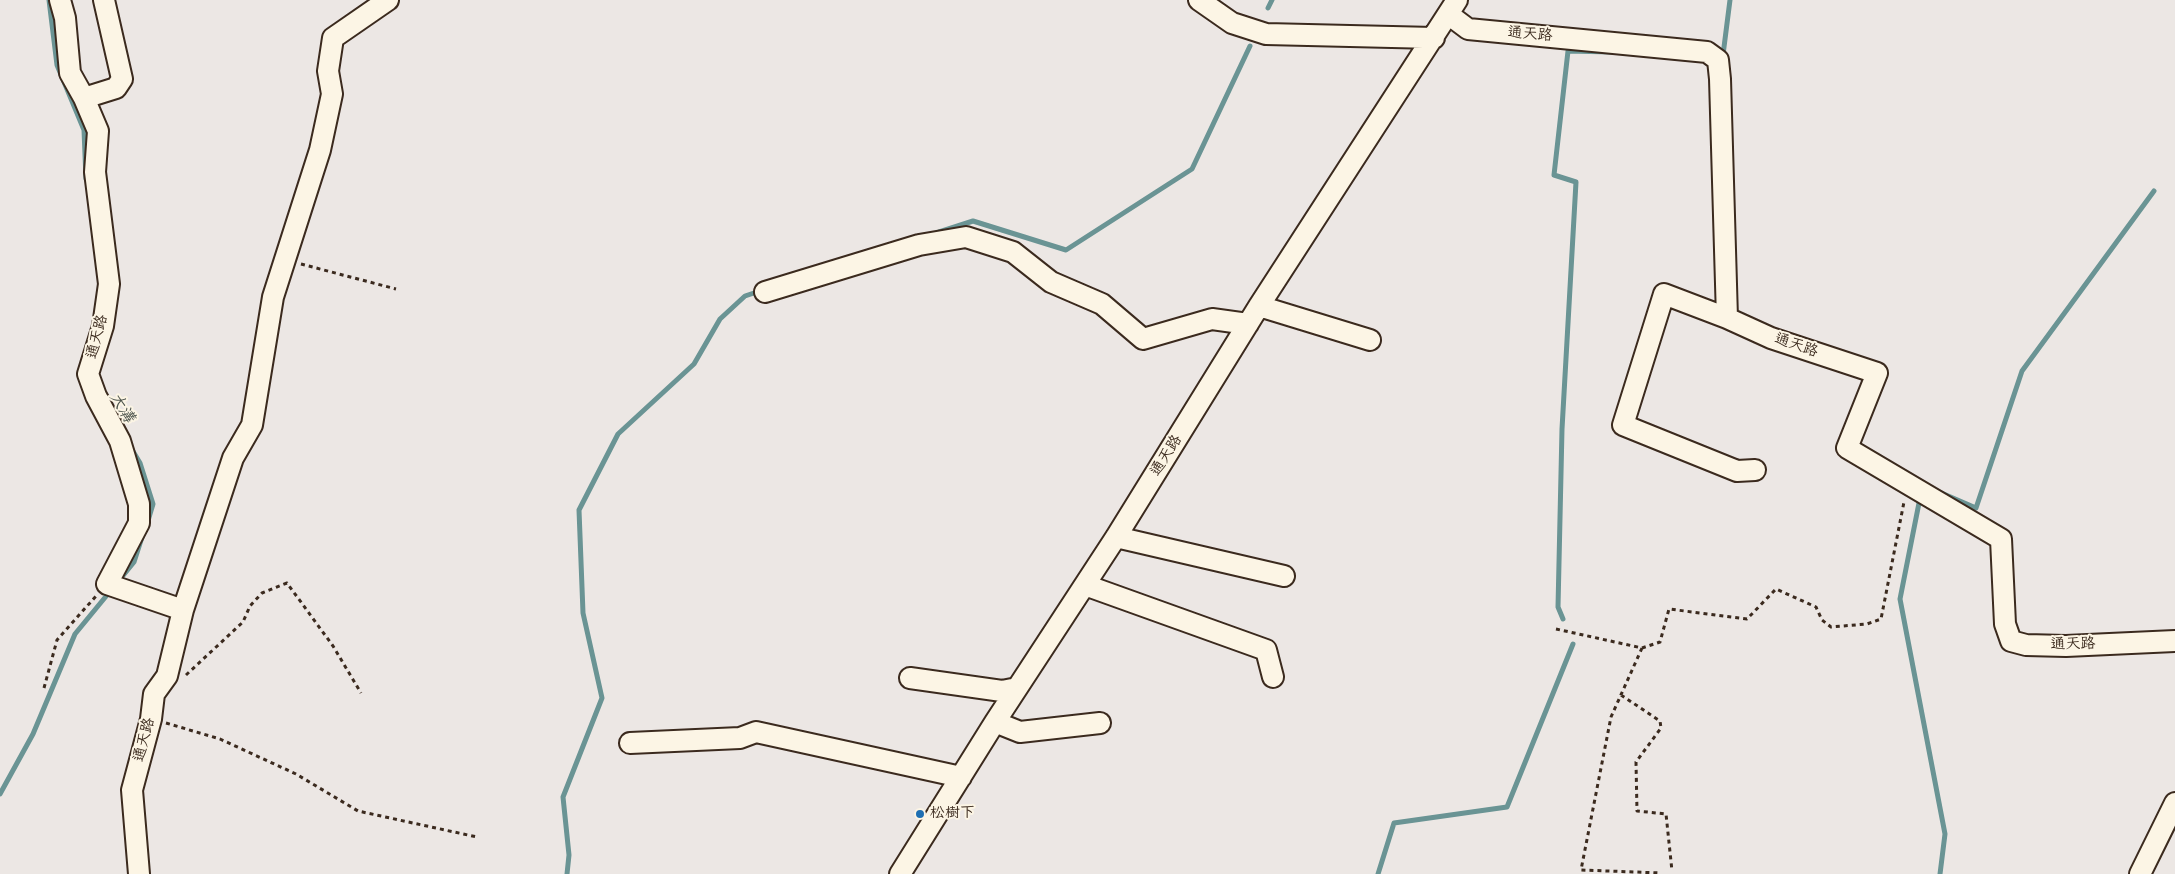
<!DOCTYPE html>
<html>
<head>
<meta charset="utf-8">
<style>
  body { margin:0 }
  canvas { display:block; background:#ece7e4 }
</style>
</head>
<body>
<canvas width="2175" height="874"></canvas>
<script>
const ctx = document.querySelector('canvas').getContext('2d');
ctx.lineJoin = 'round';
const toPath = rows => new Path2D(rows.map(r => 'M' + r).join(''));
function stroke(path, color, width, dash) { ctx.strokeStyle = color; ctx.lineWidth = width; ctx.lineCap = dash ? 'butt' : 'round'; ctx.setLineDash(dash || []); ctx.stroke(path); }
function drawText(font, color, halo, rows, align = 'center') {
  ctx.font = font + ' Mynerve,"LXGW WenKai TC",sans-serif'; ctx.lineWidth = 4; ctx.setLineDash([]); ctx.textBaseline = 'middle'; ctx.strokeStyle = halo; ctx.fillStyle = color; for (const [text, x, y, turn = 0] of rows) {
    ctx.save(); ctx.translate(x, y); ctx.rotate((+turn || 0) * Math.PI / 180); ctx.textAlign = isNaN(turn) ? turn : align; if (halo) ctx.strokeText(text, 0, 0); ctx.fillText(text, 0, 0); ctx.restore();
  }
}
const stream = toPath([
  [49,0,57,65,84,130,86,179],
  [1268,8,1272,0],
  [1723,55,1730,0],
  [939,232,973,221,1066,250,1192,169,1250,46],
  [131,448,140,463,153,504,147,524],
  [1939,492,1976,508,2022,371,2154,191],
  [1919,503,1900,599,1945,834,1940,874],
  [117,583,134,562,143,534],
  [1563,619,1558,607,1562,429,1576,182,1554,175,1568,51,1612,52],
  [0,794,33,734,75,634,112,589],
  [567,874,569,855,563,797,602,698,583,613,579,510,618,434,694,364,720,319,745,296,760,291],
  [1378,874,1394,823,1507,807,1573,644]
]);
const path = toPath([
  [301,264,396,289],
  [1556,629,1642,648,1660,642,1669,609,1747,619,1776,589,1816,607,1822,620,1831,627,1867,624,1881,619,1904,502],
  [1642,648,1611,717,1581,870,1661,873],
  [186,675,243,622,250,606,262,593,287,583,333,646,361,693],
  [44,688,57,640,96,596],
  [1621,695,1660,721,1661,728,1636,762,1637,811,1666,814,1672,871],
  [166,723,220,739,296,774,358,811,477,837]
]);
const minor = toPath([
  [60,0,65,18,70,73,84,98,98,131,95,172,109,284,103,326,88,374,96,396,120,441,139,504,139,523,107,584,183,610],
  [1199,0,1232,23,1266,34,1434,38],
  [1448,14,1468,29,1707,52,1718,60,1720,79,1727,318,1771,338,1877,373,1847,448,2001,539,2005,624,2011,641,2026,645,2066,646,2175,641],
  [84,98,116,88,122,79,104,0],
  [765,292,919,245,966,237,1013,252,1051,282,1102,304,1143,339,1212,319,1248,324],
  [1259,306,1370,340],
  [1727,318,1664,294,1623,425,1737,471,1755,470],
  [1116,537,1284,576],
  [1085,585,1266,650,1273,677],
  [910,678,1002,691,1017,688],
  [995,722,1020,732,1100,723],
  [630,743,740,738,756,732,961,777],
  [139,874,132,790,151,719,154,694,167,676,183,610,233,458,252,425,273,297,320,150,332,94,328,71,333,38,388,0],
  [900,874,995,722,1116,537,1259,306,1457,0],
  [2140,874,2175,803]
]);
const markers = [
  [920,814,5,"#1f6fb2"]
];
const streetNames = [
  ["通天路",1530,35,5],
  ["通天路",98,337,-76],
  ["通天路",1796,346,19],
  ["通天路",1167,456,-58],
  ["通天路",2073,645,-1],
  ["通天路",145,740,-76]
];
const poiNames = [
  ["松樹下",930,814]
];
const waterNames = [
  ["大溝",121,408,58]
];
stroke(stream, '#6a9494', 5);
stroke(minor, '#3b2a1e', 24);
stroke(path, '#3b2a1e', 3, [4, 4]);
stroke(minor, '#fcf5e5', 20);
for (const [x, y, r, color] of markers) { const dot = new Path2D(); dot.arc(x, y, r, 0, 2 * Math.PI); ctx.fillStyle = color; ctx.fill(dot); stroke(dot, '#fcf5e5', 2); }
drawText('15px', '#3b2a1e', '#fcf5e5', streetNames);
drawText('15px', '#3b2a1e', '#fcf5e5', poiNames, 'left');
drawText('italic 16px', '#4f564f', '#fcf5e5', waterNames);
</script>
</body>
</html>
